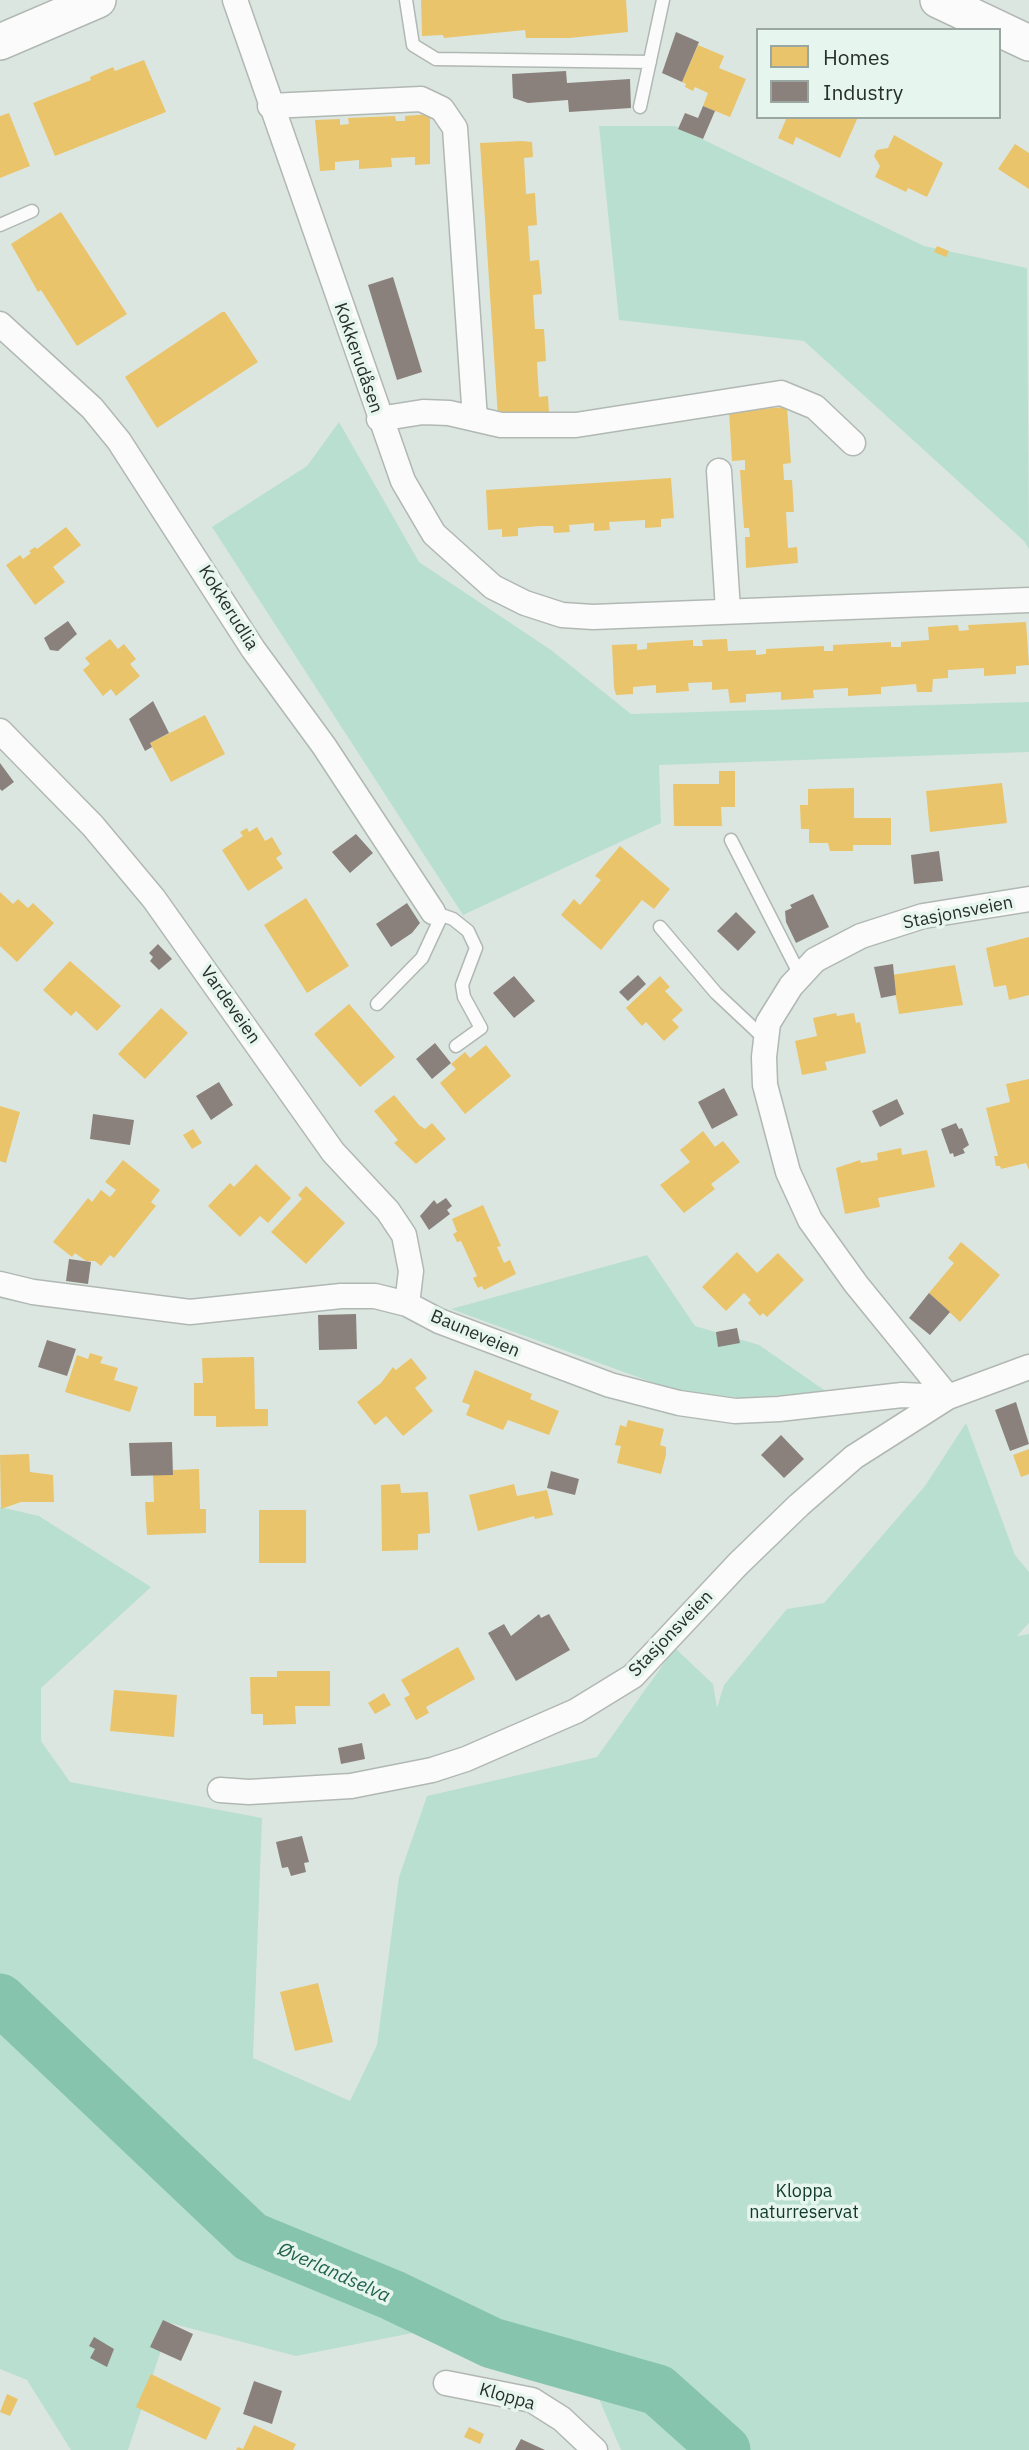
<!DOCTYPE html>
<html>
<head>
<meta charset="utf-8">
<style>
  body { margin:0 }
  #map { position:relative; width:1029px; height:2450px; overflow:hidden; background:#dce6e1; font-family:"IBM Plex Sans",sans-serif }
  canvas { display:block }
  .legend { position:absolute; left:756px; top:28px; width:245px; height:91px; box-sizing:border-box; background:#e6f6ef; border:2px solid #9aa6a1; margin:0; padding:9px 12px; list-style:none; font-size:21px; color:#282e2b }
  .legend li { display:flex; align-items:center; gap:14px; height:35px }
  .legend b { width:35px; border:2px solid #9aa6a1 }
</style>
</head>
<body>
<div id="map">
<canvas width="1029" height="2450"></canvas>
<ul class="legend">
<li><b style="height:19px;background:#e9c46a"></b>Homes</li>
<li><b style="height:19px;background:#8a817c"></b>Industry</li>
</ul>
</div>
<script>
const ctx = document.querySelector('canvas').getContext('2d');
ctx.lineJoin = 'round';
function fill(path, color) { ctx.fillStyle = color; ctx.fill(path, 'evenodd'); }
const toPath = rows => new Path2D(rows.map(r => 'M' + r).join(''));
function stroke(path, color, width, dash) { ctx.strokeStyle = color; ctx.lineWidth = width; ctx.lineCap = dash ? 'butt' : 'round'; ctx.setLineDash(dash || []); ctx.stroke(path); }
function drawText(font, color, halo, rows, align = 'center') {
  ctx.font = font + ' "IBM Plex Sans",sans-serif'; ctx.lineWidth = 7; ctx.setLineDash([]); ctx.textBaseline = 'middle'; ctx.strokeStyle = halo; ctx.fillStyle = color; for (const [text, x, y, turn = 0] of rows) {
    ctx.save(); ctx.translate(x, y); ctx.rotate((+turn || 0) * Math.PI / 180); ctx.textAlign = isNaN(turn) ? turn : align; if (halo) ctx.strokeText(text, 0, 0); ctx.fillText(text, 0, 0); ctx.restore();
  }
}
const green = toPath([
  [599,126,675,126,924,246,1027,268,1029,549,1024,541,804,341,619,320],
  [339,422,419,562,551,650,631,714,1029,702,1029,752,659,765,661,823,463,915,212,527,307,466],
  [647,1255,695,1326,759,1345,827,1392,741,1398,676,1391,451,1309],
  [966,1423,1015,1555,1029,1572,1029,1623,1017,1636,1029,1634,1029,2450,621,2450,599,2399,453,2325,296,2356,170,2323,128,2450,71,2450,27,2380,0,2369,0,1507,39,1516,151,1587,41,1688,41,1741,70,1782,262,1818,253,2058,350,2101,377,2045,399,1877,427,1796,597,1757,675,1648,713,1684,717,1708,724,1685,787,1609,824,1603,925,1486]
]);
const homes = toPath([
  [421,0,626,0,628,32,569,38,526,38,525,30,444,38,443,35,422,36],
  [698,45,724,56,719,68,746,79,730,117,703,106,708,93,695,87,693,91,685,87,686,84,682,82],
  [144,60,166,112,55,156,33,103,91,80,90,77,113,67,115,71],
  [9,113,30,166,0,178,0,116],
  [430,114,430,164,415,165,415,157,391,158,392,167,359,169,359,160,335,162,335,170,320,171,315,120,340,119,340,125,349,124,348,118,395,116,396,121,405,121,405,116],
  [787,117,858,117,840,158,796,137,793,145,778,138],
  [894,135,943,163,927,197,908,188,906,192,875,177,880,166,874,156,877,150,888,148],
  [522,141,532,142,533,157,524,158,526,194,535,193,537,225,528,226,530,261,539,260,542,294,533,295,535,329,544,329,546,361,537,362,539,397,548,396,549,412,498,417,480,143],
  [1015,144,1029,153,1029,189,998,169],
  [61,212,127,314,77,346,41,290,38,292,11,244],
  [937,246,949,251,946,257,934,252],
  [222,312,225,312,258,362,157,428,125,377],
  [787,407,791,463,783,464,784,480,792,480,794,512,786,512,788,548,797,547,798,563,746,568,745,537,750,537,749,528,744,528,740,470,745,470,745,460,732,461,729,411],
  [671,478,674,518,661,519,661,527,645,528,645,520,609,522,610,530,594,531,594,523,569,525,570,532,554,533,553,526,540,526,518,528,518,536,502,537,502,529,488,530,486,490],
  [66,527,81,545,53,567,65,582,35,605,6,565,20,555,23,559,31,553,29,551,35,547,37,549],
  [1026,622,1029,665,1016,666,1016,674,984,676,984,668,948,670,948,678,933,679,932,692,917,692,916,684,881,687,881,694,848,696,848,688,813,690,814,698,781,700,781,692,746,694,746,702,730,703,728,689,712,690,712,682,688,683,689,691,656,693,656,685,633,687,633,694,616,695,614,688,612,645,637,644,637,650,647,649,647,643,693,640,693,646,703,646,702,640,727,639,728,651,756,650,756,655,766,654,766,649,824,646,824,651,833,651,833,645,891,642,891,647,901,647,901,642,929,640,928,627,958,625,959,631,969,630,968,625],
  [110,639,118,649,124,644,136,659,130,664,140,676,116,696,111,689,103,696,83,670,90,664,85,658],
  [205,715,225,754,171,782,150,743],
  [719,771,735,771,735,807,721,807,722,826,674,826,673,784,719,784],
  [1002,783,1007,823,930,832,926,791],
  [854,788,854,818,891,818,891,845,853,845,853,851,830,851,828,843,809,843,809,829,801,829,800,805,808,805,808,789],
  [257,827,265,841,272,837,282,854,276,858,283,868,248,891,222,850,243,836,240,832,247,828,249,832],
  [620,846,670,889,654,909,642,900,601,950,561,915,574,899,580,905,601,880,595,876],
  [0,892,13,904,18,899,28,908,33,903,54,923,17,962,0,946],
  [306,898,349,966,307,993,264,925],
  [1029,937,1029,995,1009,1000,1006,985,994,987,986,948],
  [70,961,121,1006,97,1031,76,1011,71,1016,43,990],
  [955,965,963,1005,899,1014,892,975],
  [660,976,670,987,665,991,683,1010,672,1020,679,1027,664,1041,646,1022,642,1026,626,1008],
  [349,1004,395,1057,360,1087,314,1034],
  [161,1008,188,1033,145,1079,118,1054],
  [836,1013,837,1016,854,1013,856,1023,860,1022,866,1053,825,1062,827,1070,802,1075,795,1041,817,1036,813,1018],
  [486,1045,511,1076,465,1114,440,1083,456,1069,451,1064,465,1052,470,1058],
  [1029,1079,1029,1170,1026,1163,1001,1169,1000,1166,996,1166,994,1156,998,1156,986,1108,1010,1102,1006,1084],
  [394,1095,419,1125,425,1129,432,1123,446,1139,416,1164,394,1143,398,1140,374,1111],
  [0,1106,20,1112,6,1163,0,1161],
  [193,1129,202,1143,192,1149,183,1135],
  [703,1131,715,1147,723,1141,740,1162,711,1184,715,1189,684,1213,660,1185,690,1162,680,1150],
  [901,1148,902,1155,927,1150,935,1187,878,1198,880,1207,845,1214,836,1168,860,1160,861,1163,878,1160,877,1153],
  [123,1160,160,1190,151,1202,156,1206,114,1258,110,1255,101,1266,95,1261,86,1261,75,1253,72,1257,53,1242,88,1198,92,1202,101,1190,110,1197,116,1190,105,1182],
  [256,1164,291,1198,268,1223,260,1216,240,1237,208,1206,230,1183,234,1187],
  [306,1186,345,1223,306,1264,271,1232,302,1199,298,1195],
  [483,1205,501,1246,497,1247,504,1263,510,1260,516,1274,484,1290,482,1286,478,1288,473,1278,477,1276,461,1241,457,1242,453,1234,457,1232,452,1219],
  [961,1242,1000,1275,960,1322,929,1293,954,1263,948,1258],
  [737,1252,757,1273,778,1253,804,1280,767,1317,763,1313,760,1316,748,1303,751,1300,744,1293,726,1311,702,1287],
  [90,1353,103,1357,100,1363,118,1368,114,1380,138,1387,130,1412,65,1392,77,1355,88,1359],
  [254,1357,255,1409,268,1409,268,1426,216,1427,216,1416,194,1416,194,1383,203,1383,202,1358],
  [411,1358,427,1378,415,1388,433,1411,403,1436,386,1416,375,1425,357,1402,381,1383,393,1367,396,1370],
  [475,1370,532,1394,530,1399,559,1411,549,1435,508,1420,503,1430,466,1415,470,1405,462,1402],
  [628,1420,664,1429,660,1445,666,1447,666,1455,661,1474,617,1463,621,1446,615,1445,620,1425,626,1427],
  [1029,1449,1029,1474,1021,1477,1013,1455],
  [29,1454,30,1472,53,1475,54,1502,21,1502,1,1509,0,1455],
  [199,1469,200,1509,206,1509,206,1533,147,1535,145,1502,154,1502,153,1475,173,1475,173,1470],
  [400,1484,401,1493,428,1492,430,1533,418,1534,418,1550,382,1551,381,1485],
  [514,1484,517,1496,547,1490,553,1515,535,1519,534,1516,478,1531,469,1495],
  [259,1510,306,1510,306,1563,259,1563],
  [458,1647,475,1679,426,1707,429,1713,416,1720,404,1698,410,1695,401,1680],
  [277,1671,330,1671,330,1706,295,1706,296,1724,263,1725,263,1714,251,1714,250,1677,277,1677],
  [114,1690,177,1695,174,1737,110,1731],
  [384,1693,391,1705,375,1714,368,1703],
  [318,1983,333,2042,295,2051,280,1992],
  [151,2374,221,2408,206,2440,136,2407],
  [7,2394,18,2399,10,2416,0,2412],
  [254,2425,296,2444,293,2450,236,2450,238,2447,243,2449],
  [469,2427,484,2434,480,2444,464,2437]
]);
const industry = toPath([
  [676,32,699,42,682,82,662,73],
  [566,71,567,83,630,79,631,108,569,112,568,100,528,103,513,98,512,74],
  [703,106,715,111,703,139,678,129,685,113,698,118],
  [393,277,422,372,397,380,368,285],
  [68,621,77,634,58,651,50,650,44,638],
  [153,701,169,733,150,743,152,747,145,751,129,719],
  [0,763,14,782,2,791,0,789],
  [356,834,373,853,350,873,332,852],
  [939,851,943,881,914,884,911,855],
  [813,894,829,927,796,943,786,922,785,911,792,908,790,905],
  [407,903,420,923,412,933,391,947,376,924],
  [736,912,756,932,738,951,717,931],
  [158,944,172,959,159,970,150,961,153,957,149,953],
  [893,964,896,995,881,998,874,967],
  [638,975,646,984,628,1001,619,992],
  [514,976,535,1001,514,1018,493,993],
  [435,1043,451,1063,432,1079,416,1059],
  [219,1082,233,1105,211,1120,196,1096],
  [724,1088,738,1115,712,1129,698,1102],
  [897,1099,904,1114,880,1127,872,1111],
  [93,1114,134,1120,130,1145,90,1139],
  [956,1123,959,1129,962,1128,969,1145,963,1149,965,1153,954,1157,953,1153,950,1154,941,1129],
  [446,1198,452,1206,447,1210,450,1214,429,1230,420,1216,434,1200,437,1204],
  [69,1259,91,1262,88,1284,66,1281],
  [929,1293,950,1312,930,1335,909,1318],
  [356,1314,357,1349,319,1350,318,1315],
  [737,1328,740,1343,718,1347,716,1332],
  [47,1340,76,1349,67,1376,38,1367],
  [1016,1402,1029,1444,1010,1451,995,1410],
  [781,1435,804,1459,784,1478,761,1455],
  [172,1442,173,1475,131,1476,129,1443],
  [551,1471,579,1479,575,1495,547,1488],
  [539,1614,541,1618,549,1614,570,1650,516,1681,488,1633,504,1624,511,1636],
  [362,1743,365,1759,341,1764,338,1748],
  [302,1836,309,1862,304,1863,306,1872,291,1876,288,1867,282,1868,276,1842],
  [163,2320,193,2334,181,2361,150,2347],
  [94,2337,114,2349,107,2367,90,2358,95,2349,89,2346],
  [254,2381,282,2391,272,2424,243,2414],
  [521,2439,545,2450,515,2450]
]);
const river = toPath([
  [0,1999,251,2237,392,2295,492,2343,658,2390,725,2450]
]);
const service = toPath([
  [406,0,413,45,436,59,650,62],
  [640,107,663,0],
  [0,225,32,211],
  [731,840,800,975],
  [433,912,453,919,468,931,476,948,462,985,464,997,481,1028,456,1046],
  [660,927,716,993,765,1039],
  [377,1004,422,958,442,915]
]);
const minor = toPath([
  [235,0,403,481,434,534,493,587,525,603,562,615,593,617,1029,600],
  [270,106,421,99,442,109,455,128,475,419],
  [0,324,92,408,119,441,253,649,324,746,433,912],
  [379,419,423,412,449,413,501,425,576,425,781,393,815,407,853,443],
  [719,471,728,610],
  [0,731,93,826,154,899,333,1152,388,1211,404,1235,411,1271,407,1304],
  [1029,899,923,916,861,936,815,960,791,986,768,1023,764,1057,765,1085,788,1172,810,1220,856,1284,948,1397,1029,1367],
  [0,1284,33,1292,190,1312,341,1296,375,1296,407,1304,439,1321,610,1385,679,1403,735,1411,779,1409,902,1395,948,1397],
  [220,1790,249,1792,351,1786,432,1770,466,1759,576,1711,633,1676,738,1564,799,1505,854,1457,948,1397],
  [446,2383,532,2400,562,2419,595,2450]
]);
const secondary = toPath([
  [938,0,1029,43],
  [0,42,98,0]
]);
const streetNames = [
  ["Kokkerudåsen",358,358,71],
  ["Kokkerudlia",228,608,58],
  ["Stasjonsveien",958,913,-11],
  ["Vardeveien",230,1005,55],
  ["Bauneveien",475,1334,23],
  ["Stasjonsveien",671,1634,-46],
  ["Kloppa",507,2397,16]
];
const parkNames = [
  ["Kloppa",804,2192],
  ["naturreservat",804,2213]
];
const waterNames = [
  ["Øverlandselva",334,2273,24]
];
fill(green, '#b9dfd0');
fill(homes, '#e9c46a');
fill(industry, '#8a817c');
stroke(river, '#86c4ae', 51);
stroke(service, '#b1b8b4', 15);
stroke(minor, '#b1b8b4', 27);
stroke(secondary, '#b1b8b4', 38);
stroke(service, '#fafbfa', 12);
stroke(minor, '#fafbfa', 24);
stroke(secondary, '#fafbfa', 35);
drawText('18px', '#282e2b', '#e6f6ef', streetNames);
drawText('18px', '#11382c', '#e6f6ef', parkNames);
drawText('italic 19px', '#21624e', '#e6f6ef', waterNames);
</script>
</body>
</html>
